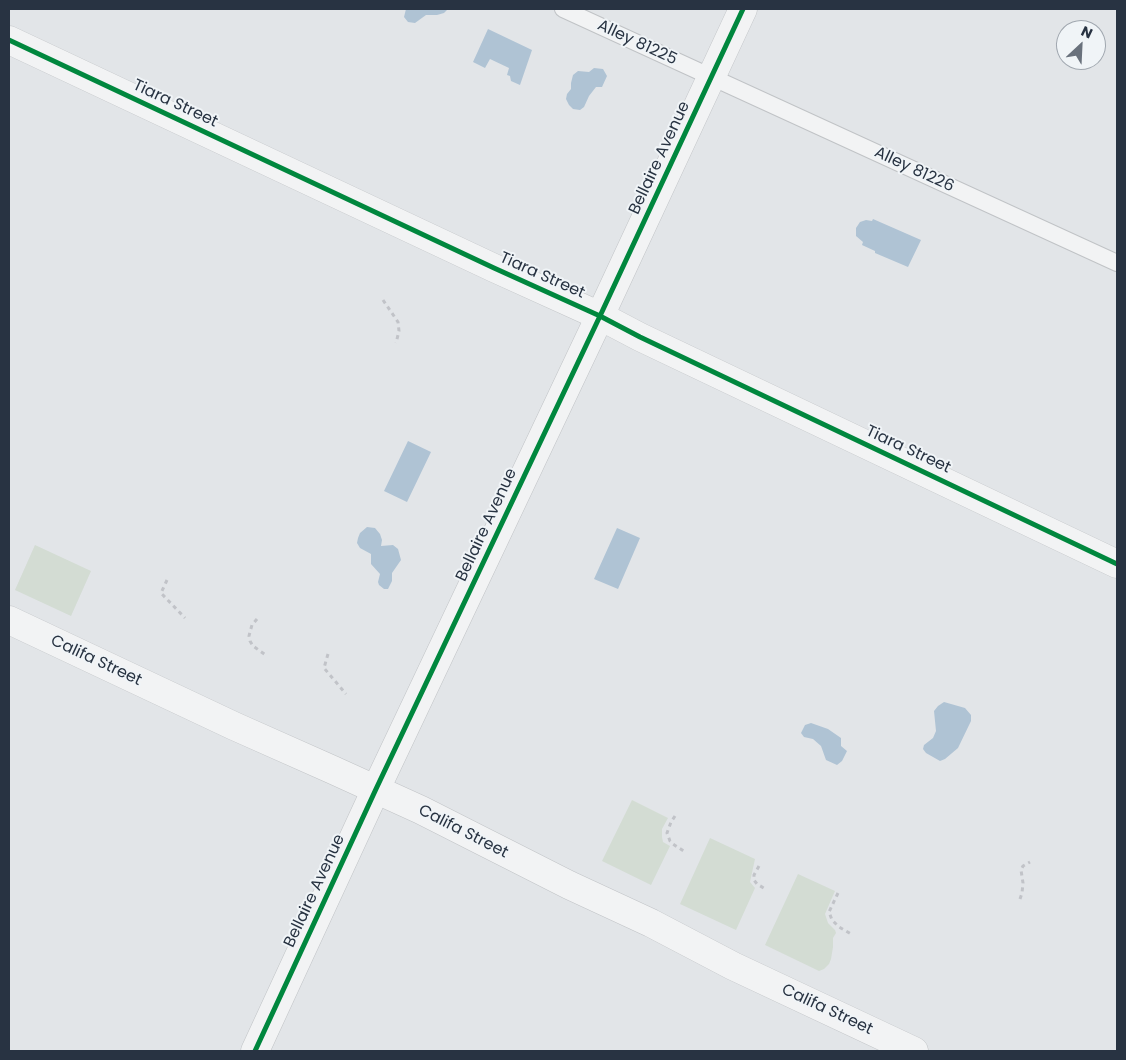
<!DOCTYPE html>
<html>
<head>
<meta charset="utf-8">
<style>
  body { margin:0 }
  #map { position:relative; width:1126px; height:1060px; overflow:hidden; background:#e2e5e8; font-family:Poppins,sans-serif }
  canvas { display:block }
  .frame { position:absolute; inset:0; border:10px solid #283342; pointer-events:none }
  .north { position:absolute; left:1056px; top:20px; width:50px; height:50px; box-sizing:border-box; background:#f0f4f7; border:1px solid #a0a7af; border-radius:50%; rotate:25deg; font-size:14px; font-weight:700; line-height:20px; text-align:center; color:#283342 }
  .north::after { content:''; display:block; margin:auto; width:18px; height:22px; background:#69717c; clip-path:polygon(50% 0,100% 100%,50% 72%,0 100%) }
</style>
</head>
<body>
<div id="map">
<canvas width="1126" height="1060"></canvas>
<div class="frame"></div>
<div class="north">N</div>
</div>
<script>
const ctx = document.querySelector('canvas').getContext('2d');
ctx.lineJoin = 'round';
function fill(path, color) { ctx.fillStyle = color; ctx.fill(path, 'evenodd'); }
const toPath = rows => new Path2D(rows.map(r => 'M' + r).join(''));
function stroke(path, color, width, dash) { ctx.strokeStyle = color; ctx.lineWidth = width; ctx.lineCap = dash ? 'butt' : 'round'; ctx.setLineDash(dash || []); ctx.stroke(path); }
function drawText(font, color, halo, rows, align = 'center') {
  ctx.font = font + ' Poppins,sans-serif'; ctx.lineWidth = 4; ctx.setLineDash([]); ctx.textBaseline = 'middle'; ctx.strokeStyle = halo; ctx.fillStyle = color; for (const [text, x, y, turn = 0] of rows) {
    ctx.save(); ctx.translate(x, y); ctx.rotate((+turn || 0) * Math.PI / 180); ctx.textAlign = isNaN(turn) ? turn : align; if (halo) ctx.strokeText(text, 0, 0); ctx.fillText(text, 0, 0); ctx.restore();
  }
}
const green = toPath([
  [35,545,91,571,71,616,15,590],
  [632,800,668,818,662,829,662,837,663,842,670,846,651,885,602,861],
  [710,838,755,859,750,882,755,888,736,930,680,904],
  [798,874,835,891,825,914,828,923,835,930,836,933,833,938,833,947,831,959,829,964,824,969,819,971,765,945]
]);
const water = toPath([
  [406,9,448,9,444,13,437,15,426,15,415,23,408,22,404,17],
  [488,29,532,50,520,85,511,81,510,76,507,75,509,68,490,59,485,68,473,62],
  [594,68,603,69,607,76,602,87,596,87,589,96,584,107,580,110,573,109,569,105,566,99,567,94,571,89,571,83,573,75,578,71,589,72],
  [873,219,921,240,908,267,875,253,875,251,862,245,863,242,856,236,856,228,860,222,866,220,872,221],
  [408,441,431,452,407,502,384,491],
  [367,527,375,528,380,534,382,540,381,546,393,545,398,549,401,560,392,573,392,581,388,589,384,589,379,585,378,582,380,574,371,564,371,554,360,548,357,543,358,538,360,533],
  [617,528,640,538,618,589,594,579],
  [944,702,965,708,971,715,971,721,958,748,945,759,940,761,926,753,923,749,924,745,933,738,936,731,934,711,938,706],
  [811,723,828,729,841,738,841,746,847,751,842,761,837,765,826,760,821,746,813,739,804,737,801,733,805,725]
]);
const path = toPath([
  [383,300,398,322,399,331,396,343],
  [167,580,161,593,185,618],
  [257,619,252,625,250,632,249,636,250,641,253,646,267,656],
  [328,654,324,668,346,694],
  [675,816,671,822,667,833,670,841,673,844,685,852],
  [759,866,754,875,754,880,757,884,767,890],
  [838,893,829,912,832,920,839,927,851,934],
  [1020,899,1022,893,1023,883,1021,870,1023,866,1030,862]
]);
const service = toPath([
  [563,9,1117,263]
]);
const minor = toPath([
  [9,40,494,268,600,316,640,337,1117,564],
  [9,620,234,726,333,770,421,810,569,885,651,923,733,966,914,1051]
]);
const tertiary = toPath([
  [255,1051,376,789,600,316,743,9]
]);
const cycleway = toPath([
  [9,40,494,268,600,316,640,337,1117,564],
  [255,1051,376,789,600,316,743,9]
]);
const streetNames = [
  ["Alley 81225",637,43,25],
  ["Tiara Street",175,104,25],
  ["Bellaire Avenue",660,158,-65],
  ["Alley 81226",914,170,25],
  ["Tiara Street",542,276,24],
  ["Tiara Street",908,450,25],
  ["Bellaire Avenue",487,525,-65],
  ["Califa Street",96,661,25],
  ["Califa Street",463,832,27],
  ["Bellaire Avenue",315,891,-65],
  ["Califa Street",827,1010,25]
];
fill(green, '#d3dcd3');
fill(water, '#afc3d4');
stroke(service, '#c0c3c6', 18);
stroke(minor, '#c0c3c6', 29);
stroke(tertiary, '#c0c3c6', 29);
stroke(path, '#c1c3c8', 3, [4, 4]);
stroke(service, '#f2f3f4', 16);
stroke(minor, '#f2f3f4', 28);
stroke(tertiary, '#f2f3f4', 28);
stroke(cycleway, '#00873e', 5);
drawText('16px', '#283342', '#f0f4f7', streetNames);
</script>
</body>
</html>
